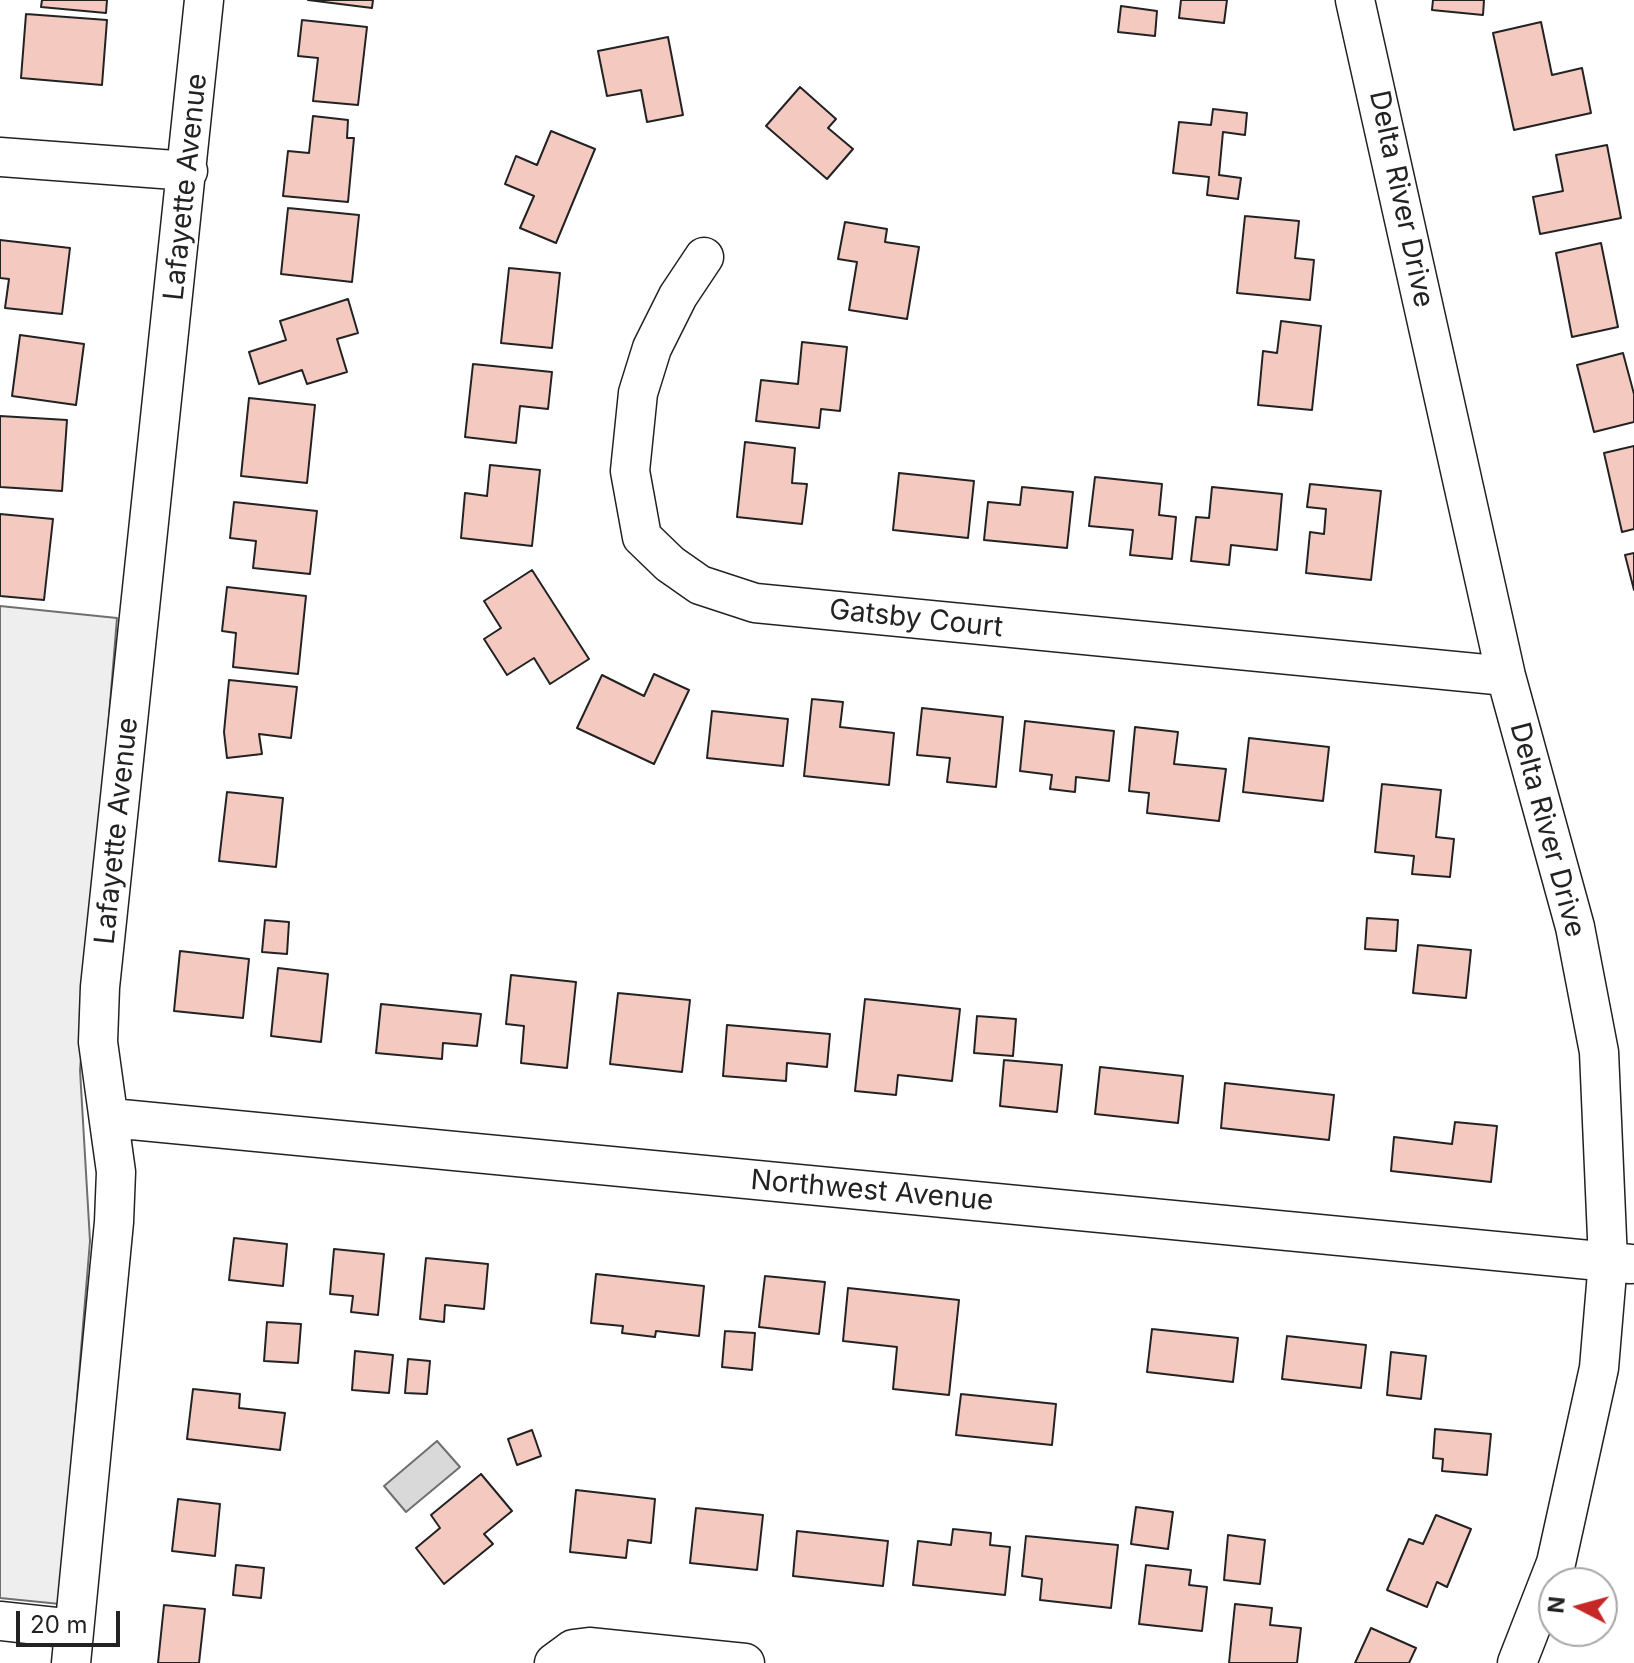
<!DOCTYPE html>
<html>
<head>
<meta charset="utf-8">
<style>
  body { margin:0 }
  #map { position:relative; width:1634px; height:1663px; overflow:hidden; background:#fff; font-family:Inter,sans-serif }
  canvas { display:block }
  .north { position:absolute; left:1538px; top:1567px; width:80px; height:80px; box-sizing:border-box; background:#fff; border:2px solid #a7a7a7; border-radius:50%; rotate:276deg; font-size:22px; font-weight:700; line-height:32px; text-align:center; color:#222 }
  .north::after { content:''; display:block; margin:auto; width:28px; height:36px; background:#c62828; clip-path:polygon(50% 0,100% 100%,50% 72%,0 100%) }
  .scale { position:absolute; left:16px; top:1611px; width:104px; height:36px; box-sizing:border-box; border:4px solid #222; border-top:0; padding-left:10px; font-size:24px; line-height:28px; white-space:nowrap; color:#222; -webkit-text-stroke:6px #fff; paint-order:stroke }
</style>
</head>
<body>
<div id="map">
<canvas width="1634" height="1663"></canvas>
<div class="north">N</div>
<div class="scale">20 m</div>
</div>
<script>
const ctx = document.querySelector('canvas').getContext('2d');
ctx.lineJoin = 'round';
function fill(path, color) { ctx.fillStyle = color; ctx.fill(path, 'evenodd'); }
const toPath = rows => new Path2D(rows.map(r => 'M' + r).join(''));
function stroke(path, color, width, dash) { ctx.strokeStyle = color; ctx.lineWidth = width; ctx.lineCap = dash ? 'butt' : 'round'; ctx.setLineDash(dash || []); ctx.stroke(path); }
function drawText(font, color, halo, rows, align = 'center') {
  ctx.font = font + ' Inter,sans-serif'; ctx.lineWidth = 6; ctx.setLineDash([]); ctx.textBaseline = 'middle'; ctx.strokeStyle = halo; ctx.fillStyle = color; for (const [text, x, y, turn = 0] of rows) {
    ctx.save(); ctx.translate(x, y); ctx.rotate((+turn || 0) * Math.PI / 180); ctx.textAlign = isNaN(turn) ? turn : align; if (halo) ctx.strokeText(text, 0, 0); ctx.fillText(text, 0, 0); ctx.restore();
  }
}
const green = toPath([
  [0,606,117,618,80,1070,90,1241,60,1604,0,1598,0,606]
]);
const water = toPath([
  [437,1441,460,1467,406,1512,384,1486,437,1441]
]);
const building = toPath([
  [42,0,107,0,106,13,41,7,42,0],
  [308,0,373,0,372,8,308,0],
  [1181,0,1227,0,1224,23,1179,18,1181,0],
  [1433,0,1484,0,1483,15,1432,10,1433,0],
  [1121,6,1157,11,1155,36,1118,32,1121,6],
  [26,14,107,20,102,85,21,78,26,14],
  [302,20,367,27,358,105,313,101,318,58,298,56,302,20],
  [1541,22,1552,75,1582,68,1591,113,1514,130,1493,33,1541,22],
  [668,37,683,115,647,122,641,90,607,96,598,51,668,37],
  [800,87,836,119,828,128,853,149,827,179,766,126,800,87],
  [1213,109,1247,113,1245,135,1223,132,1219,175,1241,178,1238,199,1207,195,1209,177,1173,173,1179,122,1211,125,1213,109],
  [313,116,348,120,347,138,354,138,348,202,283,196,288,151,309,153,313,116],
  [551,131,595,149,556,243,520,228,534,196,505,184,516,156,537,165,551,131],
  [1607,145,1621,218,1540,234,1533,197,1563,191,1556,155,1607,145],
  [288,208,359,215,352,282,281,274,288,208],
  [1245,216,1299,221,1295,258,1314,260,1310,300,1237,293,1245,216],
  [845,222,887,229,885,242,919,247,907,319,849,310,857,262,838,259,845,222],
  [0,240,70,248,62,314,5,308,9,279,0,278,0,240],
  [1601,243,1618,327,1572,337,1556,253,1601,243],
  [509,268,560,273,552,348,501,343,509,268],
  [348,299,358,333,337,339,347,372,307,384,302,370,259,384,249,352,286,340,280,321,348,299],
  [1281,321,1321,326,1312,410,1258,405,1263,351,1277,353,1281,321],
  [20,335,84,344,76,405,12,396,20,335],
  [802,342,847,347,840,411,821,409,819,428,756,421,761,380,798,384,802,342],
  [1623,353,1634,394,1634,422,1594,432,1577,365,1623,353],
  [473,364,552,372,548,409,520,406,516,443,465,437,473,364],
  [249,398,315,405,307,483,241,476,249,398],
  [0,416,67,420,62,491,0,487,0,416],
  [745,442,795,448,792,483,807,484,802,524,737,517,745,442],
  [1634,446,1634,529,1622,532,1604,453,1634,446],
  [490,465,540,470,532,546,461,538,465,493,487,496,490,465],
  [899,473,974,481,968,538,893,530,899,473],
  [1095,477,1162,484,1159,515,1176,517,1172,559,1130,555,1133,530,1089,526,1095,477],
  [1310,484,1381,491,1371,580,1306,573,1310,532,1324,534,1326,509,1307,507,1310,484],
  [1022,487,1073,492,1067,548,984,540,988,502,1020,505,1022,487],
  [1212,487,1282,494,1277,550,1231,545,1229,565,1191,561,1196,517,1209,518,1212,487],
  [234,502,317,511,310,574,253,568,256,541,230,538,234,502],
  [0,514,53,519,44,600,0,596,0,514],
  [1634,553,1634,590,1625,555,1634,553],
  [532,570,589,659,550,684,534,658,507,675,484,639,501,628,484,601,532,570],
  [227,587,306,596,298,674,233,667,236,633,222,631,227,587],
  [654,674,689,690,654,764,577,728,602,675,644,696,654,674],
  [229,680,297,687,291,738,259,734,262,754,227,758,224,732,229,680],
  [812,699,843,702,840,727,894,733,889,785,804,776,812,699],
  [922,708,1003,717,996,787,947,782,950,758,917,755,922,708],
  [712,711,788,719,783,766,707,758,712,711],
  [1025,721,1114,731,1109,781,1076,777,1075,792,1050,789,1052,775,1020,771,1025,721],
  [1135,727,1178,732,1174,764,1226,769,1219,821,1147,813,1149,793,1129,791,1135,727],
  [1249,738,1329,747,1323,801,1243,792,1249,738],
  [1382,784,1441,790,1436,837,1454,839,1450,877,1412,874,1414,856,1375,852,1382,784],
  [227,792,283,798,276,867,219,861,227,792],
  [1367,918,1398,920,1396,951,1365,949,1367,918],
  [265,920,289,922,287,954,262,952,265,920],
  [1418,945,1471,950,1466,998,1413,993,1418,945],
  [180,951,249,959,243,1018,174,1011,180,951],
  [278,968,328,974,321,1042,271,1036,278,968],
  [511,975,576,982,567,1068,521,1063,524,1026,506,1024,511,975],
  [618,993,690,1000,682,1072,610,1064,618,993],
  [865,999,960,1009,952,1081,898,1075,896,1095,855,1091,865,999],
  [381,1004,481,1014,477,1046,443,1043,442,1059,376,1053,381,1004],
  [977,1016,1016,1019,1013,1056,974,1053,977,1016],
  [727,1025,830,1034,827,1067,787,1063,786,1081,723,1076,727,1025],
  [1004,1060,1062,1065,1057,1112,1000,1106,1004,1060],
  [1100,1067,1183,1076,1178,1123,1095,1114,1100,1067],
  [1225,1083,1334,1095,1329,1140,1221,1128,1225,1083],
  [1455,1122,1497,1126,1491,1182,1391,1171,1394,1137,1452,1144,1455,1122],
  [234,1238,287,1244,283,1286,229,1280,234,1238],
  [334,1249,384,1254,378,1315,351,1312,353,1296,330,1294,334,1249],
  [426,1258,488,1264,484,1309,445,1305,444,1322,420,1319,426,1258],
  [596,1274,704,1286,699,1336,656,1331,655,1337,622,1333,623,1326,591,1323,596,1274],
  [765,1276,825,1282,819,1334,759,1327,765,1276],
  [848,1288,959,1300,949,1395,893,1389,897,1347,843,1341,848,1288],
  [267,1322,301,1324,298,1363,264,1361,267,1322],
  [1152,1329,1238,1338,1233,1382,1147,1372,1152,1329],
  [725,1331,755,1333,752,1370,722,1367,725,1331],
  [1287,1336,1366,1345,1361,1388,1282,1379,1287,1336],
  [355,1351,393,1355,389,1393,352,1390,355,1351],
  [1391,1352,1426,1356,1421,1399,1387,1395,1391,1352],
  [408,1359,430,1361,427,1394,405,1393,408,1359],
  [193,1389,240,1394,239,1408,285,1413,280,1450,187,1439,193,1389],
  [961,1394,1056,1404,1052,1445,956,1435,961,1394],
  [1435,1429,1491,1434,1487,1475,1442,1471,1443,1459,1433,1458,1435,1429],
  [532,1430,541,1456,517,1465,508,1439,532,1430],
  [481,1474,512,1511,484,1534,493,1544,444,1584,416,1548,440,1528,431,1515,481,1474],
  [576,1490,655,1499,651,1543,628,1540,626,1558,570,1552,576,1490],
  [178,1499,220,1504,215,1556,172,1551,178,1499],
  [1136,1507,1173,1512,1168,1549,1131,1544,1136,1507],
  [696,1508,763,1515,757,1570,690,1563,696,1508],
  [1436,1515,1471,1529,1447,1587,1437,1582,1427,1607,1387,1590,1409,1539,1423,1544,1436,1515],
  [953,1529,991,1533,990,1545,1010,1547,1005,1595,913,1585,918,1541,951,1545,953,1529],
  [797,1531,888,1541,883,1586,793,1576,797,1531],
  [1228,1535,1265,1540,1260,1584,1224,1580,1228,1535],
  [1026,1536,1118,1545,1111,1608,1040,1600,1042,1579,1022,1576,1026,1536],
  [236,1565,264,1568,261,1598,233,1595,236,1565],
  [1146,1565,1191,1570,1189,1585,1207,1587,1202,1631,1139,1624,1146,1565],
  [1235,1604,1272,1608,1270,1625,1301,1628,1297,1663,1229,1663,1235,1604],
  [164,1605,205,1609,199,1663,158,1663,164,1605],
  [1371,1628,1416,1648,1409,1663,1355,1663,1371,1628]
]);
const minor = toPath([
  [1355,0,1506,676,1575,927,1599,1052,1608,1261,1599,1368,1556,1563,1517,1663],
  [0,157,188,171],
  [704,257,678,296,652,348,638,393,630,471,642,537,670,564,700,585,755,603,1506,676],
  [111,1118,1631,1264],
  [0,1621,74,1629],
  [71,1663,114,1222,116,1172,98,1042,100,987,204,0],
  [554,1663,573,1649,589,1647,745,1663]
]);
const streetNames = [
  ["Lafayette Avenue",186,187,-84],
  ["Delta River Drive",1401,199,78],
  ["Gatsby Court",916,619,6],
  ["Delta River Drive",1547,830,75],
  ["Lafayette Avenue",117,831,-84],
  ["Northwest Avenue",872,1191,5]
];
fill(green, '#eee');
stroke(green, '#6f6f6f', 2);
fill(water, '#d9d9d9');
stroke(water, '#6f6f6f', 2);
fill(building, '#f3c9c0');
stroke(building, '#222', 2);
stroke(minor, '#222', 41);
stroke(minor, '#fff', 38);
drawText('28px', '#222', '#fff', streetNames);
</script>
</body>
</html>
